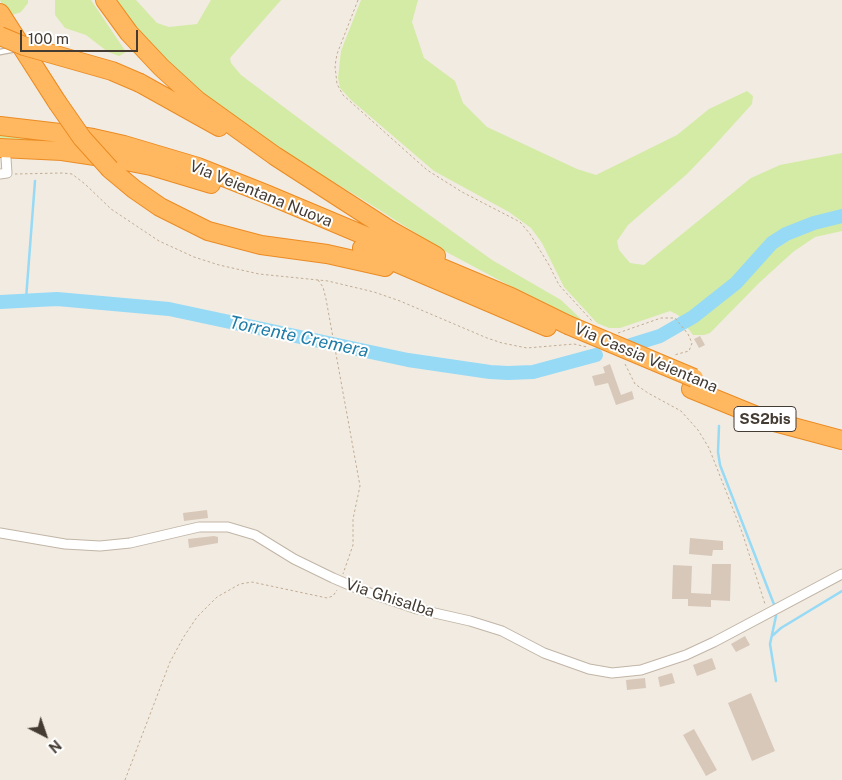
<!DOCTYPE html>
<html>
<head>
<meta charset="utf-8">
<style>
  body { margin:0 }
  #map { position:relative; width:842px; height:780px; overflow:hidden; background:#f2ebe1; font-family:"Public Sans",sans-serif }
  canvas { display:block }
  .north { position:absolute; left:20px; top:710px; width:50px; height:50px; -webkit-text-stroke:4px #fff; paint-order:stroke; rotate:139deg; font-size:14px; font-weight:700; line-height:20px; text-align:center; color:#443b32 }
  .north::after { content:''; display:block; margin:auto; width:18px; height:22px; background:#443b32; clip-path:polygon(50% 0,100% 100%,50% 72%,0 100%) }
  .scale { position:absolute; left:20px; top:30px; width:118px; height:22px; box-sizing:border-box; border:2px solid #443b32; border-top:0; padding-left:6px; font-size:15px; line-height:18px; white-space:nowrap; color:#443b32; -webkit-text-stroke:4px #fff; paint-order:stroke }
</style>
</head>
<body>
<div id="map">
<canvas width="842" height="780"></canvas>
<div class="north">N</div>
<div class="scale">100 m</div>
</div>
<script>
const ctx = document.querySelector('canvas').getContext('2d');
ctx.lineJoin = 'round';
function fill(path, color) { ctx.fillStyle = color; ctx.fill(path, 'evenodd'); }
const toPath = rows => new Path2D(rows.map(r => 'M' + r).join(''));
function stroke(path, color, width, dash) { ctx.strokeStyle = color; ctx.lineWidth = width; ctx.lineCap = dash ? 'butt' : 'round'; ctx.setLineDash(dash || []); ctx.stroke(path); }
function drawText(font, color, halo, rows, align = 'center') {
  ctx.font = font + ' "Public Sans",sans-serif'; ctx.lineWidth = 4; ctx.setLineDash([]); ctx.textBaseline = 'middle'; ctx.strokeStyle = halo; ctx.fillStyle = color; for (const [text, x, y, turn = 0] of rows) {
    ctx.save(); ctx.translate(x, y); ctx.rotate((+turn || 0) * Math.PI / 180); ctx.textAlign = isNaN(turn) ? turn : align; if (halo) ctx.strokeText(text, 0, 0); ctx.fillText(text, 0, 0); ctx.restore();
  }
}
const green = toPath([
  [0,0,28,0,28,3,21,12,12,15,5,12],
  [55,0,91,0,126,52,119,56,108,52,86,35,65,28,55,15],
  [117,0,136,0,157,23,169,27,197,24,211,0,281,0,230,58,231,63,241,75,392,188,492,260,561,300,581,319,581,324,439,248,370,204,254,134,209,102,152,47,133,24],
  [361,0,418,0,412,22,424,58,455,81,463,103,487,127,577,169,596,175,677,135,709,109,747,91,753,96,752,104,714,146,687,174,628,225,617,241,619,250,630,263,644,265,751,178,780,165,842,153,842,231,815,237,793,252,759,283,710,333,704,335,693,335,678,315,670,311,620,328,609,328,597,323,564,287,542,243,531,228,509,212,434,171,351,100,340,88,338,78,341,51],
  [0,132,75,139,81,147,0,140]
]);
const stream = toPath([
  [26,299,35,181],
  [719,426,718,452,720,465,775,607,776,616,770,644,776,681],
  [772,636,781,628,842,591]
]);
const river = toPath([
  [0,302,57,299,169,309,408,360,490,372,508,373,533,372,596,355],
  [631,345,660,336,693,317,736,283,772,243,786,234,814,223,842,216]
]);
const building = toPath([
  [700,336,705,345,699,348,694,339],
  [610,364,621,395,632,391,634,399,616,405,608,383,595,386,592,376,605,373,603,367],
  [207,510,208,518,184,521,183,513],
  [214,536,218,537,218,543,189,548,188,539],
  [690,538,723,541,723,550,713,550,712,556,689,554],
  [712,564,731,564,730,601,711,600,711,607,688,606,688,599,672,599,673,565,692,566,691,593,711,594],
  [745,636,750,645,736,652,731,644],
  [712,658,716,669,697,676,693,665],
  [672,673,675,683,660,687,658,677],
  [645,678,646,688,627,690,626,680],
  [751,693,775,751,752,761,728,703],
  [694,729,717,770,706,776,683,735]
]);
const path = toPath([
  [358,0,337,54,335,66,337,84,343,95,427,170,462,192,520,222,530,234,549,265,559,285,592,321],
  [15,174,63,173,72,174,85,184,111,209,159,241,194,257,219,265,259,274,328,281,374,292,400,301,487,338,502,343,527,348,574,344,587,347],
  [318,280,323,287,326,299,360,486,353,519,353,545,343,574],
  [618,333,661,318,675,318,688,334,692,343,689,351,674,355],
  [625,364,635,384,648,393,681,411,698,430,709,448,742,532,765,604],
  [125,780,170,662,183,638,197,617,217,597,240,584,252,582,327,598,333,596,337,590]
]);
const lane = toPath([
  [0,52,16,49]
]);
const street = toPath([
  [0,174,7,173,6,158],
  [0,533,65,544,100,546,130,543,199,527,228,527,255,535,294,559,333,578,361,590,417,609,470,621,502,631,544,653,589,669,612,673,641,670,686,655,714,642,842,574]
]);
const highway = toPath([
  [105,0,129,33,161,67,197,100,275,156,388,229,436,256],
  [0,13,57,102],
  [140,83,219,127],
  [0,126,60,133,93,138,124,145,198,167,266,194,511,297,568,325],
  [0,148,62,151,115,159,151,166,211,184],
  [110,169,134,189,160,207,208,231,261,245,327,254,385,267],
  [362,248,547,327],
  [691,389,767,420,842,440]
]);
const highwayBridge = toPath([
  [0,36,24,46,112,71,140,83],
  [57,102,82,138,110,169],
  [568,325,694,378]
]);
const shields = [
  [765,419,62]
];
const shieldNames = [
  ["SS2bis",765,419]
];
const streetNames = [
  ["Via Veientana Nuova",261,194,22],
  ["Via Cassia Veientana",646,358,23],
  ["Via Ghisalba",390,598,18]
];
const waterNames = [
  ["Torrente Cremera",299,337,12]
];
fill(green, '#d3eba5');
stroke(stream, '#96daf6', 2.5);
stroke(river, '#96daf6', 14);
fill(building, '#d8c8b9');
stroke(lane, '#c1b5a6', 7);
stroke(street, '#c1b5a6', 11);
stroke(highway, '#eb8b23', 20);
stroke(path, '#c1ac93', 1, [2.5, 2.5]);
stroke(lane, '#fff', 4.5);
stroke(street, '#fff', 9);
stroke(highway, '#ffb85f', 18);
stroke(highwayBridge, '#eb8b23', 20, []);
stroke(highwayBridge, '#ffb85f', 18);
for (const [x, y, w] of shields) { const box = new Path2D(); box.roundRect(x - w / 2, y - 12.5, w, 25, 4); ctx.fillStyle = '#fff'; ctx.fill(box); stroke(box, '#443b32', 1); }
drawText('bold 15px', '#443b32', null, shieldNames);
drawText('16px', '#443b32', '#fff', streetNames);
drawText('italic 18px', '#207da7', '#fff', waterNames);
</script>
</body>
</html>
